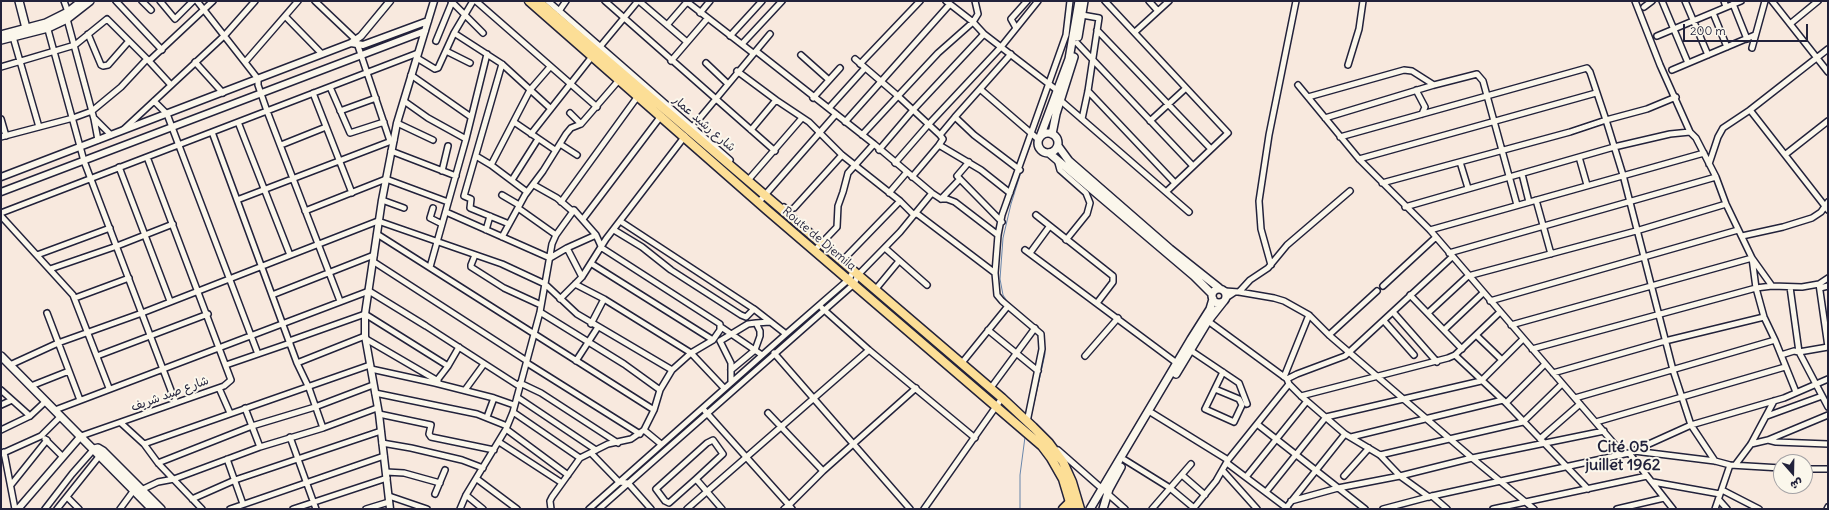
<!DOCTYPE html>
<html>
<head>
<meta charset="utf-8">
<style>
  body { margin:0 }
  #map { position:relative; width:1829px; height:510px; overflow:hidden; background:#f8e9de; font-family:Delius,"Playpen Sans Arabic",sans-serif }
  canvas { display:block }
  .frame { position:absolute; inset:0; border:2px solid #22223b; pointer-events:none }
  .north { position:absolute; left:1773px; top:454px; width:40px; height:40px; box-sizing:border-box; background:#fbf7ec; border:1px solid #a4a2a5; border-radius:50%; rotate:160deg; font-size:11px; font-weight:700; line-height:16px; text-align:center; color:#22223b }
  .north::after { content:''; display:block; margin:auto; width:14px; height:18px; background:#22223b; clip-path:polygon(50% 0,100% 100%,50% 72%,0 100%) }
  .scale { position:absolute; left:1683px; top:24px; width:125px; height:18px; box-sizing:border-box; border:2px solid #22223b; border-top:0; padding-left:5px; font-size:12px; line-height:14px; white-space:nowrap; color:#22223b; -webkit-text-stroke:3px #fbf7ec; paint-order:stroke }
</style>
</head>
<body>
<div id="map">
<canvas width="1829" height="510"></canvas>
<div class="frame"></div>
<div class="north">ش</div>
<div class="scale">200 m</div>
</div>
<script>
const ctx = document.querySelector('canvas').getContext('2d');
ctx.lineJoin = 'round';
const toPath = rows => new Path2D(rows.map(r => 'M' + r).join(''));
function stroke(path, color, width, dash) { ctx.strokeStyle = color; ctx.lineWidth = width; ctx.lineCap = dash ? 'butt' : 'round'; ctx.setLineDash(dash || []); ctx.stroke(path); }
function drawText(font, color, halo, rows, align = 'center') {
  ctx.font = font + ' Delius,"Playpen Sans Arabic",sans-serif'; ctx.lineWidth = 4; ctx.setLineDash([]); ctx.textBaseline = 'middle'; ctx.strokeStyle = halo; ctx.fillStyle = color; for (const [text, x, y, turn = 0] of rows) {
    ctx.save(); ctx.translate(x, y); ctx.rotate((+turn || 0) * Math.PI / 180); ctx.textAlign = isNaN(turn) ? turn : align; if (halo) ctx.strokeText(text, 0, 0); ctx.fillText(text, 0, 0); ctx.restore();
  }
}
const stream = toPath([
  [1021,169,1031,144],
  [1021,172,1011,204,1003,238,1000,279,1003,295,1007,301,1042,331],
  [1031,417,1045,354,1043,334],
  [1020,509,1020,475,1025,437]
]);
const minor = toPath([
  [64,1,68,12],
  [116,1,162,50],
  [142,1,151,10],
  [160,1,175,19,193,1],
  [197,1,258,79,258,85,267,111,340,301],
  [315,1,356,40,390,141],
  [451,1,483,33],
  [476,1,597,107],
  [548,1,730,160],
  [605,1,775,151],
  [639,1,687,42],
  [686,1,753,53],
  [946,1,973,22,978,14,975,1],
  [1105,1,1228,133,1166,192],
  [1149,1,1158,11],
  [1635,1,1660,65,1690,132,1696,138,1716,177,1726,204,1752,258,1756,288,1764,317,1775,340,1796,392],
  [1662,1,1688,63],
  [1685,1,1708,55],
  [1724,1,1726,7],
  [1772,1,1828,72],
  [1733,4,1747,39],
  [1644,7,1652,1],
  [559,11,566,1],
  [700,13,710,1],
  [1713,13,1727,47],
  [1082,15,1099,18,1088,91,1082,119],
  [285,16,322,54],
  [67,19,94,119,98,140],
  [1790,24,1818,1],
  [667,25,687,2],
  [47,26,84,161,175,401],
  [1016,28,1011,19,1027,1],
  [1097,30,1211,149],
  [1135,32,1169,1],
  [454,33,502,64,550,108],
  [88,34,101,65,103,66,108,65,129,41],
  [730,36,762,1],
  [1657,36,1741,1],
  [13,37,39,127],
  [436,41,452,2],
  [1077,43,1193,166],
  [742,44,782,1],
  [599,48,638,1],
  [1752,48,1765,1],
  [1828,49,1750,110,1828,210],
  [446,51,470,63],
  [756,51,874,144,932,193,941,199,947,199,955,202,998,235],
  [1011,54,980,89,1039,140],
  [801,55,829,80],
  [417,58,435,69,438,68,454,33,473,1],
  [855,59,898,96,862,135],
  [149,61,171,85],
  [246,61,298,1],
  [671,61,707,19],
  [195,62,223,93],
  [706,63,727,83],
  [502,64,464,196,471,199,470,208,509,224],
  [860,64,920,1],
  [1348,65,1359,29,1363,1],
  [1,67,75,45,107,19,147,59],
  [1672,70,1755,35],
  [737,71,776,100,751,130],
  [411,75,471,117],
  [1298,85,1359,159,1430,230,1623,454],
  [330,87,350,133,384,122],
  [1416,90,1425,107,1422,114],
  [1088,91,1175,183],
  [313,93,352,193],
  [1308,97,1404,70,1412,71,1434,85],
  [813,98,840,68],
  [776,100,809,122,842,155,900,201,914,215],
  [1060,100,1189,212],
  [154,101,167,114,258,354],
  [404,101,428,118,466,139],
  [829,108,865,68],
  [340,111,376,98],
  [570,113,581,124],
  [955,117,980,89],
  [1325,118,1434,85,1477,74,1483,81,1517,205],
  [1,119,6,136],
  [95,119,111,135],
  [1150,121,1186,88],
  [238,122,290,255],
  [514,122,555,150],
  [845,122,950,4],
  [397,123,433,140],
  [123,130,225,35,255,1],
  [690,130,770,34],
  [212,132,297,363,309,388,323,428],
  [531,134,594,54],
  [1,137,73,118,92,111,121,87,147,59,149,61,213,1],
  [1340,137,1587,68,1590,72,1606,120,1647,109,1676,97],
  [560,144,577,155],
  [281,145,326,127],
  [939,145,943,139,940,135],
  [879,150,913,110,984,34],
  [391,151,456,176],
  [1786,154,1828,121],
  [476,156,491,165,527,192],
  [1579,157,1587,185],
  [1057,159,1060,170,1086,193,1090,203,1087,214,1066,240],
  [1359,159,1596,93],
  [969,162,957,176,1002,222],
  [1460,162,1468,188],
  [895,163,928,125,1001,47,1038,1],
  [1709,164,1718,137,1723,128,1750,110],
  [491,165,530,90,550,67],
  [119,167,170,301],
  [1020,170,974,135,955,117,940,135,898,96,938,53,973,22,984,34,1058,91],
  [442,171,448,146],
  [1522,174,1529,202],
  [912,177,939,145,981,170,1010,193],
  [750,178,802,118],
  [512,180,538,139],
  [1382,183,1570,132,1606,120,1623,175,1673,370,1691,425,1715,461],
  [534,185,557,198,571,210,574,210],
  [889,193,907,172],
  [502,195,519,205],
  [941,199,960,179],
  [237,200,394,140],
  [382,200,404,208],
  [1536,200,1551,254],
  [561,202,638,96],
  [758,203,836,114],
  [784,207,788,210,794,208,842,155],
  [1405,207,1614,147,1670,134,1690,132],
  [433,208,430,218,442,224],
  [518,208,556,235],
  [305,211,386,179,448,202],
  [446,212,550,258,567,248,596,235],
  [1,213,418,53],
  [916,213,995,273,997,295,1002,301,1041,334,1042,349,1027,422],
  [1036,215,1113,276,1113,282,1097,303],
  [1,216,73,295,109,388],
  [583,219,661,116],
  [620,221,754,309,786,334],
  [486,230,490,216],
  [614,230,642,247,671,270,741,315,746,317,754,309],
  [1430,230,1704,153],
  [377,234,654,410],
  [1742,236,1783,227,1812,218,1821,212,1828,202],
  [502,237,525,195,543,171,566,134,571,128,581,124,619,80],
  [567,248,582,277],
  [885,248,927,285],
  [1025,250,1178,364],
  [814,251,837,227,838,206,843,192,848,173,874,144],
  [1030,253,1049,227],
  [1449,253,1716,177],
  [37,255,110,228],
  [475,255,471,265,471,267,504,288,541,305],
  [842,261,900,201],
  [374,262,527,361],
  [592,264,713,340,720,330,720,324,602,248],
  [1271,265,1261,229,1259,201,1269,135,1296,1],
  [430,267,466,139,487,54],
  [50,269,117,246,173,224],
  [995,273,998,235,1002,215,1066,35,1070,1],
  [1819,284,1828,347],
  [1383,286,1436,237],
  [1790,287,1799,352,1828,407],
  [1820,288,1828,286],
  [875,290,899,261],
  [1225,291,1239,292,1274,298,1284,301,1309,315,1329,335,1472,458,1534,509],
  [1239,292,1250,280,1268,268,1287,245,1350,191],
  [272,295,374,255],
  [1410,295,1462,349],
  [75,298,129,278],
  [1226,298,1235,292],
  [560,299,582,277,606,239,685,136],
  [1490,301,1738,230],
  [822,308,869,350,975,438],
  [540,312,624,364,660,390],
  [1393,312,1437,362],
  [47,313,80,400],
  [1428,313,1468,276,1636,231,1726,204],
  [1208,321,1287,379],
  [1384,321,1414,355],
  [591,324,604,299],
  [1511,325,1752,258,1772,286],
  [721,327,762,355],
  [988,330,1038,371],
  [1444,330,1483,293],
  [1329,335,1377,291],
  [1476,335,1502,360],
  [366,339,438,381],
  [713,340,691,353,724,388],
  [289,341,365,314,448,366],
  [1532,349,1756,288,1772,286,1802,287,1819,284,1828,278],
  [1190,350,1239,383,1247,404],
  [774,353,910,509],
  [1455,355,1506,403,1588,489],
  [1781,355,1794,351,1799,352,1828,347],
  [97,356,208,314],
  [1085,356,1118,318],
  [576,361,598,327],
  [297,363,365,336],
  [527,363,640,434],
  [961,364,1008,306],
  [10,365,58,343,142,313,378,221,502,264,545,284,577,314,672,370],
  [226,365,290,343],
  [371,369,435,383,494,398,514,405],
  [731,370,755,350,760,336,760,331,756,323,770,322],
  [1553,373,1665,341,1764,317],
  [1284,377,1309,315],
  [731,382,731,363,720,341,748,324,756,323],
  [435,383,448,366,459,347],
  [520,383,541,393,618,443],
  [31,386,69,371],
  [219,388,230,413],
  [990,389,1035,328],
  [1215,389,1239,399,1242,405,1234,422,1205,409,1223,372],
  [1,390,30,416],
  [465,390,484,364],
  [375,393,477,414,507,426],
  [1301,396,1448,358,1455,355,1500,312],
  [517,397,596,450],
  [1575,398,1775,340],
  [1506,403,1545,364],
  [1,405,12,400],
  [245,408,260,447],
  [55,410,369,291,426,326,519,386],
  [705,411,789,505,823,471,916,388],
  [513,412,580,458],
  [768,413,823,471],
  [1152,413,1228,460],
  [379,414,431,425,429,434,431,437,494,450],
  [1767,416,1822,396],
  [487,417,494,398],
  [1596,422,1785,367],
  [121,423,144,444,158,463,202,509],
  [1257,424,1365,509],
  [506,429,568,475],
  [1,430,30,416,46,401],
  [644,430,661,444],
  [81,436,224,386,231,380,147,157],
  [290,437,316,509],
  [1351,437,1503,400],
  [45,439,62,456],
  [1540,439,1580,404],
  [1768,440,1776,442,1828,444],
  [499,442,562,483],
  [382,443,411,448,462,460,483,468],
  [144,444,370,365],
  [1751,444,1768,440,1828,415],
  [1058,450,1125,509],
  [1634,451,1715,461,1730,465,1781,468],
  [4,452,15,509],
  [591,453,619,482,628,483,651,509],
  [1629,453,1673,509],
  [1,454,41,436,61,416],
  [1380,455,1523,422,1562,384],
  [227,459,243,504],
  [1125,460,1170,488,1194,508],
  [158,463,252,426,315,407,373,385],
  [1227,463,1288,509],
  [1736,464,1751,444,1774,401],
  [1805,469,1828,469],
  [1223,471,1257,509],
  [386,472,404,473,440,483],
  [1182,475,1205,495],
  [1344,476,1369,448],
  [1246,477,1307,401],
  [477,479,517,509],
  [696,479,723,454,713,440,707,443,656,489,665,501,669,503,696,479,722,509],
  [1653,482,1720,494],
  [11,485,47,440],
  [141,490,158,482,174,479,260,447,323,428,377,408],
  [1722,490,1759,509],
  [1266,492,1326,417,1481,381,1523,339],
  [435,494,445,470],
  [466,495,483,509],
  [389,496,427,509],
  [1432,496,1447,509],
  [67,497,79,509],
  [1429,497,1400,476,1380,455,1345,434,1301,396,1289,384,1287,379,1297,374,1345,356,1452,257],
  [192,499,235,480,381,431],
  [1719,500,1727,509],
  [1291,501,1338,488,1400,476,1472,458,1604,431],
  [1286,508,1345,434],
  [45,509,72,474,94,449],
  [57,509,101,454],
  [120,509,134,490],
  [230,509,384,456],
  [293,509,387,478],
  [366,509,389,502],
  [460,509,466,495,506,429,513,412,540,312,552,244,556,235,574,210,596,235,601,246],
  [551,509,550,501,552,497,580,458,608,444,631,439,644,430,654,410,660,390,672,370,691,353,604,299,575,284],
  [589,509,786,334,848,280,854,271],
  [599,509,854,284,858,275,900,232,932,193],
  [687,509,869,350],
  [784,509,789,505,792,509],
  [924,509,1002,398],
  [1152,509,1191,464],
  [1193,509,1216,481,1228,460,1289,384],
  [1383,509,1432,496,1629,453,1691,425,1784,398,1828,379],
  [1493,509,1647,476],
  [1617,509,1664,498],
  [1715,509,1730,465],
  [1827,509,1828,507]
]);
const tertiary = toPath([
  [351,43,363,45,428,21],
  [1,177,351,43,361,36,390,1],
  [1,192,425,31],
  [18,509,81,436],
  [390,509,379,414,365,336,365,314,382,200,397,123,434,1]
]);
const secondary = toPath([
  [19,1,26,28],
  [1,35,46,23,68,12,82,1],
  [1078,37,1084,1],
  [1,40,48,28,67,19,90,1],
  '1038 143a10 10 0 1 1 20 0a10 10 0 1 1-20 0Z',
  [1052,134,1056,114,1074,57],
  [1040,137,1069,59,1079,1],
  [1058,146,1069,161,1170,249,1219,288],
  [1049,153,1194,276,1212,294],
  '1212 296a7 7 0 1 1 14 0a7 7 0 1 1-14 0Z',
  [1,356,152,509],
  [1176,374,1208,321,1223,302],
  [94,449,98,448,103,451,161,509],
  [1090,509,1191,339,1210,309,1213,299],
  [1103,509,1109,489,1121,467]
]);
const primary = toPath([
  [529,1,767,210,1042,446,1051,458,1063,479,1072,509],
  [538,1,1002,398,1033,427,1049,443,1063,462,1072,482,1080,509]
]);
const trunk = toPath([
  [1063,509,1070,502]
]);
const streetNames = [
  ["شارع رشيد عمار",704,124,41],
  ["Route de Djemila",819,239,40],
  ["شارع صيد شريف",170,394,-20]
];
const districtNames = [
  ["Cité 05",1623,447],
  ["juillet 1962",1623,465]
];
stroke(stream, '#6986ab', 1);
stroke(minor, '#22223b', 8);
stroke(tertiary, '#22223b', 9);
stroke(secondary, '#22223b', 10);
stroke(primary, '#22223b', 11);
stroke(trunk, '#22223b', 11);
stroke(minor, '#fbf7ec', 5);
stroke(tertiary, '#fbf7ec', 6);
stroke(secondary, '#fbf7ec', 7);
stroke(primary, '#fcde96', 8);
stroke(trunk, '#fcde96', 8);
drawText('12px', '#22223b', '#fbf7ec', streetNames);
drawText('bold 16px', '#22223b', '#fbf7ec', districtNames);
</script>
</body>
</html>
